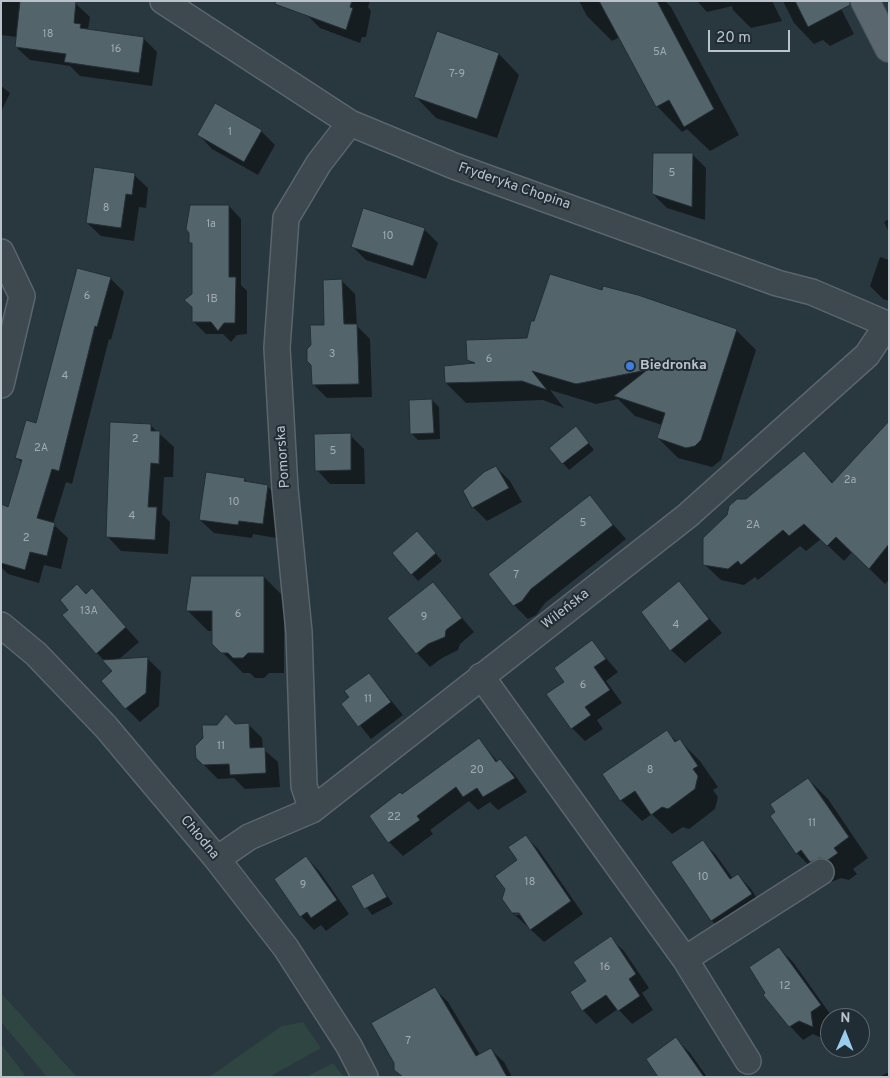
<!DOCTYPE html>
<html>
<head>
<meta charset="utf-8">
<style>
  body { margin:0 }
  #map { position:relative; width:890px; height:1078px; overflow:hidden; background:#29373f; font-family:Overpass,sans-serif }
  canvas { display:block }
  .frame { position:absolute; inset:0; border:2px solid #b9c3c9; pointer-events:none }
  .north { position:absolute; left:820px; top:1008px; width:50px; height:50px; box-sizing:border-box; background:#212d34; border:1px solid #5e6970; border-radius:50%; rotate:1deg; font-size:14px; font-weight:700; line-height:20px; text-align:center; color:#b9c3c9 }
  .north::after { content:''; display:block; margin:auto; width:18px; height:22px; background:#9accee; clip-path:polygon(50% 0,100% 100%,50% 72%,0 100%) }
  .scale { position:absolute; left:708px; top:30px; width:82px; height:22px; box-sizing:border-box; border:2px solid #b9c3c9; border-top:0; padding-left:6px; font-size:15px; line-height:18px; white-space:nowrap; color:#b9c3c9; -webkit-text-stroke:4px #212d34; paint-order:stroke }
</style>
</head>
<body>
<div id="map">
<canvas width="890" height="1078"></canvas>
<div class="frame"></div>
<div class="north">N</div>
<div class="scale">20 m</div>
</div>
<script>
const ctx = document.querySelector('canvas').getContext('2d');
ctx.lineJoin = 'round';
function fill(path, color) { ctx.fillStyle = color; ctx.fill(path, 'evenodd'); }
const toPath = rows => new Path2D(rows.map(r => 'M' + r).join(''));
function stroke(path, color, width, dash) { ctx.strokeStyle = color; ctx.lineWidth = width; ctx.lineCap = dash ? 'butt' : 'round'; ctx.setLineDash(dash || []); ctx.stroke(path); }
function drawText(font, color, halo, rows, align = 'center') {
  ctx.font = font + ' Overpass,sans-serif'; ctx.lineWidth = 4; ctx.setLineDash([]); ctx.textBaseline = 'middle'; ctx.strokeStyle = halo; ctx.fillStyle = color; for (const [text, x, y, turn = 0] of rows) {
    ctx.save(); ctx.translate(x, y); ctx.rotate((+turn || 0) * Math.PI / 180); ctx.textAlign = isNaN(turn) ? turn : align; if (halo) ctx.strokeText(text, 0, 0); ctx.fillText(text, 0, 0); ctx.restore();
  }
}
const green = toPath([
  [1,993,77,1077,47,1077,1,1022],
  [303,1022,321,1048,269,1077,209,1077,282,1026],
  [1,1044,25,1075,22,1077,1,1077],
  [333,1063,344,1077,306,1077]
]);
const shadow = toPath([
  [1,1,61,1,76,4,90,17,88,30,143,38,157,52,152,86,80,76,70,66,30,60,16,47,17,37,1,35],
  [311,1,370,1,368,7,371,11,366,37,362,37,360,43,320,28,306,14],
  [579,1,665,1,671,7,739,135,710,151,687,129,682,132,657,106,620,37,612,41,587,16],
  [697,1,772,1,782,21,751,28,733,10,732,6,707,12],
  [783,1,837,1,854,34,830,46,823,40,814,44,794,23],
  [438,33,499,54,519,75,497,138,436,118,416,97],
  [1,86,10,93,1,112],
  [261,131,275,145,258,175,212,149,199,135],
  [692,154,706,168,705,220,667,208,653,194],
  [134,175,148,188,146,208,139,207,134,241,101,236,87,223],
  [229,206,241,219,241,285,247,291,247,334,237,335,231,342,223,334,206,334,194,322,194,245,191,242],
  [889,219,889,232,884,222],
  [424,229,438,243,426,279,366,260,352,246],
  [880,257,889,260,889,301,883,299,870,286],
  [110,278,124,292,111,340,109,339,72,484,66,482,53,524,68,538,61,569,44,565,39,583,8,574,1,567,1,531,23,464,16,457,37,425],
  [341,280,355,294,357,326,370,339,372,397,327,398,313,384,325,326],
  [736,330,756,350,721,460,712,467,678,458,658,438,662,425,635,416,618,399,596,404,550,390,564,408,543,400,466,403,446,383,473,364,468,359],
  [432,400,439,407,440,439,418,440,411,433],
  [889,422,889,580,885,584,852,552,844,561,821,539,806,551,800,546,758,580,755,577,744,585,721,580,704,564,746,501,804,452,833,483],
  [150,425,174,447,173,477,164,477,162,514,170,522,168,554,121,551,108,537],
  [350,435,364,449,365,484,330,484,317,470],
  [582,435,594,450,569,470,563,463],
  [496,467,510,481,522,502,487,521,473,507],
  [244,479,249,483,267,486,281,500,276,538,253,534,252,538,214,533,200,520],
  [589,497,626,539,545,603,536,615,528,619,514,605],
  [424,539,442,561,418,581,412,574],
  [264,577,284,597,284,673,269,673,264,678,255,678,250,673,243,673,213,643,213,631,208,631,188,611],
  [679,583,722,633,685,663,671,650],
  [433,584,474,632,460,644,458,650,442,658,430,667,417,653],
  [92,590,139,642,118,660,147,658,161,672,159,706,140,722,126,708,114,671,97,653,86,595],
  [592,642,618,672,606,681,622,703,597,720,603,729,585,741,572,728,566,682],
  [369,674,403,715,371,739,343,704,351,698],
  [248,724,262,738,263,749,278,762,280,787,245,789,234,778,218,779,204,765,235,725],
  [667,732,677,742,680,741,700,761,718,787,713,790,718,797,715,809,689,829,683,827,672,834,652,814,642,821,621,800,604,774],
  [479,740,498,762,500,760,514,774,527,792,498,810,490,802,478,810,469,801,430,830,433,834,403,856,389,842,402,796],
  [808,779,828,799,868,858,853,869,857,874,849,880,841,878,831,882,821,871,817,874,797,853,777,812],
  [525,836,538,849,583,914,544,942,515,915,525,915,525,912,515,912,515,915,512,913,519,861],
  [703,842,716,855,733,879,738,875,751,889,764,909,726,934,712,921,673,862],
  [306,857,319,871,349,914,326,931,321,925,314,930,301,916],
  [373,875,393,904,372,915,352,887],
  [610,938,624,951,649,988,642,993,653,1010,632,1024,618,1009,596,1024,583,1010,588,982],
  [779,948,793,962,833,1018,830,1018,830,1022,825,1025,826,1040,813,1034,803,1040,790,1026],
  [435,989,448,1002,480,1055,490,1049,504,1062,512,1077,459,1077],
  [676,1039,690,1053,707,1077,660,1077],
  [889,1072,889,1077,879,1077]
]);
const building = toPath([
  [20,1,76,1,74,23,81,24,80,28,144,37,139,73,64,62,66,54,15,47,20,1],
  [276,1,352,1,350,7,353,8,346,30,275,4,276,1],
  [599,1,657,1,714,109,684,127,669,100,656,107,599,1],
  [795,1,850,1,850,5,808,27,795,1],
  [437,31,499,53,477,119,414,97,437,31],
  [215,103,262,130,244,162,197,135,215,103],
  [653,153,693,153,692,207,652,194,653,153],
  [94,167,135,173,132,195,126,194,121,228,86,223,94,167],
  [190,205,229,205,229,277,236,277,235,323,224,323,218,331,211,322,192,322,192,307,184,300,192,294,192,243,189,243,189,233,186,229,190,205],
  [363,208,425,228,413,266,351,247,363,208],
  [77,268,111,277,97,327,95,326,59,471,52,469,37,518,55,523,47,556,30,552,25,570,1,563,1,504,8,507,22,460,15,458,26,420,36,423,77,268],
  [550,274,602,290,603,286,638,295,737,329,701,440,695,446,686,448,657,438,665,413,614,396,647,370,576,384,532,371,547,390,522,381,445,383,444,366,475,363,467,360,466,340,527,338,531,321,534,321,550,274],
  [342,279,344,324,357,324,359,384,312,385,311,365,307,361,307,349,311,345,310,325,324,325,323,280,342,279],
  [432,399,434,433,410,434,409,400,432,399],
  [889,421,889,544,869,569,836,537,827,546,804,524,789,536,783,530,741,565,738,561,728,569,703,565,703,538,727,515,729,506,737,499,746,499,804,451,832,483,889,421],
  [110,422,151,424,151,431,160,431,159,464,151,463,148,507,157,507,155,540,106,537,110,422],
  [576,426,589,443,562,464,549,448,576,426],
  [351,433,351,470,315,471,314,434,351,433],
  [496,466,509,488,472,508,463,491,484,472,496,466],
  [206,472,245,478,244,481,268,485,263,524,239,521,238,525,199,520,206,472],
  [590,495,613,525,531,589,522,601,513,606,488,574,590,495],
  [417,531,436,553,411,575,392,553,417,531],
  [191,576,264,576,264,653,248,653,243,658,233,658,228,653,221,653,212,644,212,611,186,611,191,576],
  [679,581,709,619,670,651,641,612,679,581],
  [433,582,462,618,446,630,445,637,428,644,416,654,387,618,433,582],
  [77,584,86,594,92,588,126,627,96,654,62,615,68,610,60,600,77,584],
  [592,640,606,659,594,667,610,690,585,707,591,715,571,729,546,694,564,682,554,668,592,640],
  [148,657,146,693,125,709,101,681,112,671,102,660,148,657],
  [369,673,391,702,358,727,341,704,349,697,344,691,369,673],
  [226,714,235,724,249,723,250,748,265,747,266,773,230,775,229,764,203,765,196,758,195,746,203,738,202,725,217,725,226,714],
  [667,730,675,742,680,739,698,766,693,769,698,776,695,789,668,809,662,807,651,815,635,791,620,801,602,774,667,730],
  [479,738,496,762,500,759,515,778,483,797,477,788,463,797,456,787,417,816,420,820,388,843,369,816,400,792,402,794,479,738],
  [808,778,849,837,834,848,838,853,828,860,820,858,810,862,801,850,796,854,770,816,775,812,770,804,808,778],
  [526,835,571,901,530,930,519,913,512,913,502,899,505,889,495,876,517,860,508,847,526,835],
  [703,840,730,879,738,874,752,894,711,921,671,862,703,840],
  [306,856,337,900,311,918,307,912,300,917,274,879,306,856],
  [373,873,387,897,364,909,351,886,373,873],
  [611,936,636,974,629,979,640,996,618,1011,606,995,582,1011,570,992,586,981,573,962,611,936],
  [779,947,821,1005,811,1012,813,1027,799,1021,789,1027,763,995,765,993,749,967,779,947],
  [435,987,476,1056,491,1048,507,1077,403,1077,394,1070,394,1063,371,1023,435,987],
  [676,1037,704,1077,658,1077,646,1059,676,1037]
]);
const minor = toPath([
  [163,1,350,123,454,166,777,283,812,292,889,325],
  [1,252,22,296,1,385],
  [1,625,36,654,106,727,217,859,286,948,349,1046,365,1077],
  [481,676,685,959,748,1061],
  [312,810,304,786,299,632,285,489,277,348,286,218,319,163,350,123],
  [217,859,249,837,312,810,687,516,867,355,887,325],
  [685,959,821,872]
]);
const primary = toPath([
  [865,1,889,48]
]);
const markers = [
  [630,366,5,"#3f7fe0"]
];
const numberNames = [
  ["18",48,35],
  ["16",116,50],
  ["5A",660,53],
  ["7-9",457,75],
  ["1",230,133],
  ["5",672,174],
  ["8",106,209],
  ["1a",211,225],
  ["10",388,237],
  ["6",87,297],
  ["1B",212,300],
  ["3",332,355],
  ["6",489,360],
  ["4",65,377],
  ["2",135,440],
  ["2A",41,449],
  ["5",333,452],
  ["2a",850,481],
  ["10",234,503],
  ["4",132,517],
  ["5",583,524],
  ["2A",753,526],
  ["2",26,539],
  ["7",516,576],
  ["13A",89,612],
  ["6",238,615],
  ["9",424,618],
  ["4",676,626],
  ["6",583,686],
  ["11",368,700],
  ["11",221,747],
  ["20",477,771],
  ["8",650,771],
  ["22",394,818],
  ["11",812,824],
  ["10",703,878],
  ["18",530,883],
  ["9",303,886],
  ["16",605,968],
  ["12",785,987],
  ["7",408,1042]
];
const streetNames = [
  ["Fryderyka Chopina",514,187,19],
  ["Pomorska",284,457,-94],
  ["Wileńska",566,610,-38],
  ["Chłodna",199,838,50]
];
const poiNames = [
  ["Biedronka",640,366]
];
fill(green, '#2f4541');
fill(shadow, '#0007');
fill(building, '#54646b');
stroke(building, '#232f36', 1);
stroke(minor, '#5a666c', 28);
stroke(primary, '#49545b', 30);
stroke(minor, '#3d484f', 25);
stroke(primary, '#5b676f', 28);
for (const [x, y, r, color] of markers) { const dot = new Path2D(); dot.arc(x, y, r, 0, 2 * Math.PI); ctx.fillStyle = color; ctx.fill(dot); stroke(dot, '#212d34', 2); }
drawText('11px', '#a0abb2', null, numberNames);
drawText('14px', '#b9c3c9', '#212d34', streetNames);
drawText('bold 14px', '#b9c3c9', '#212d34', poiNames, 'left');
</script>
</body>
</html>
